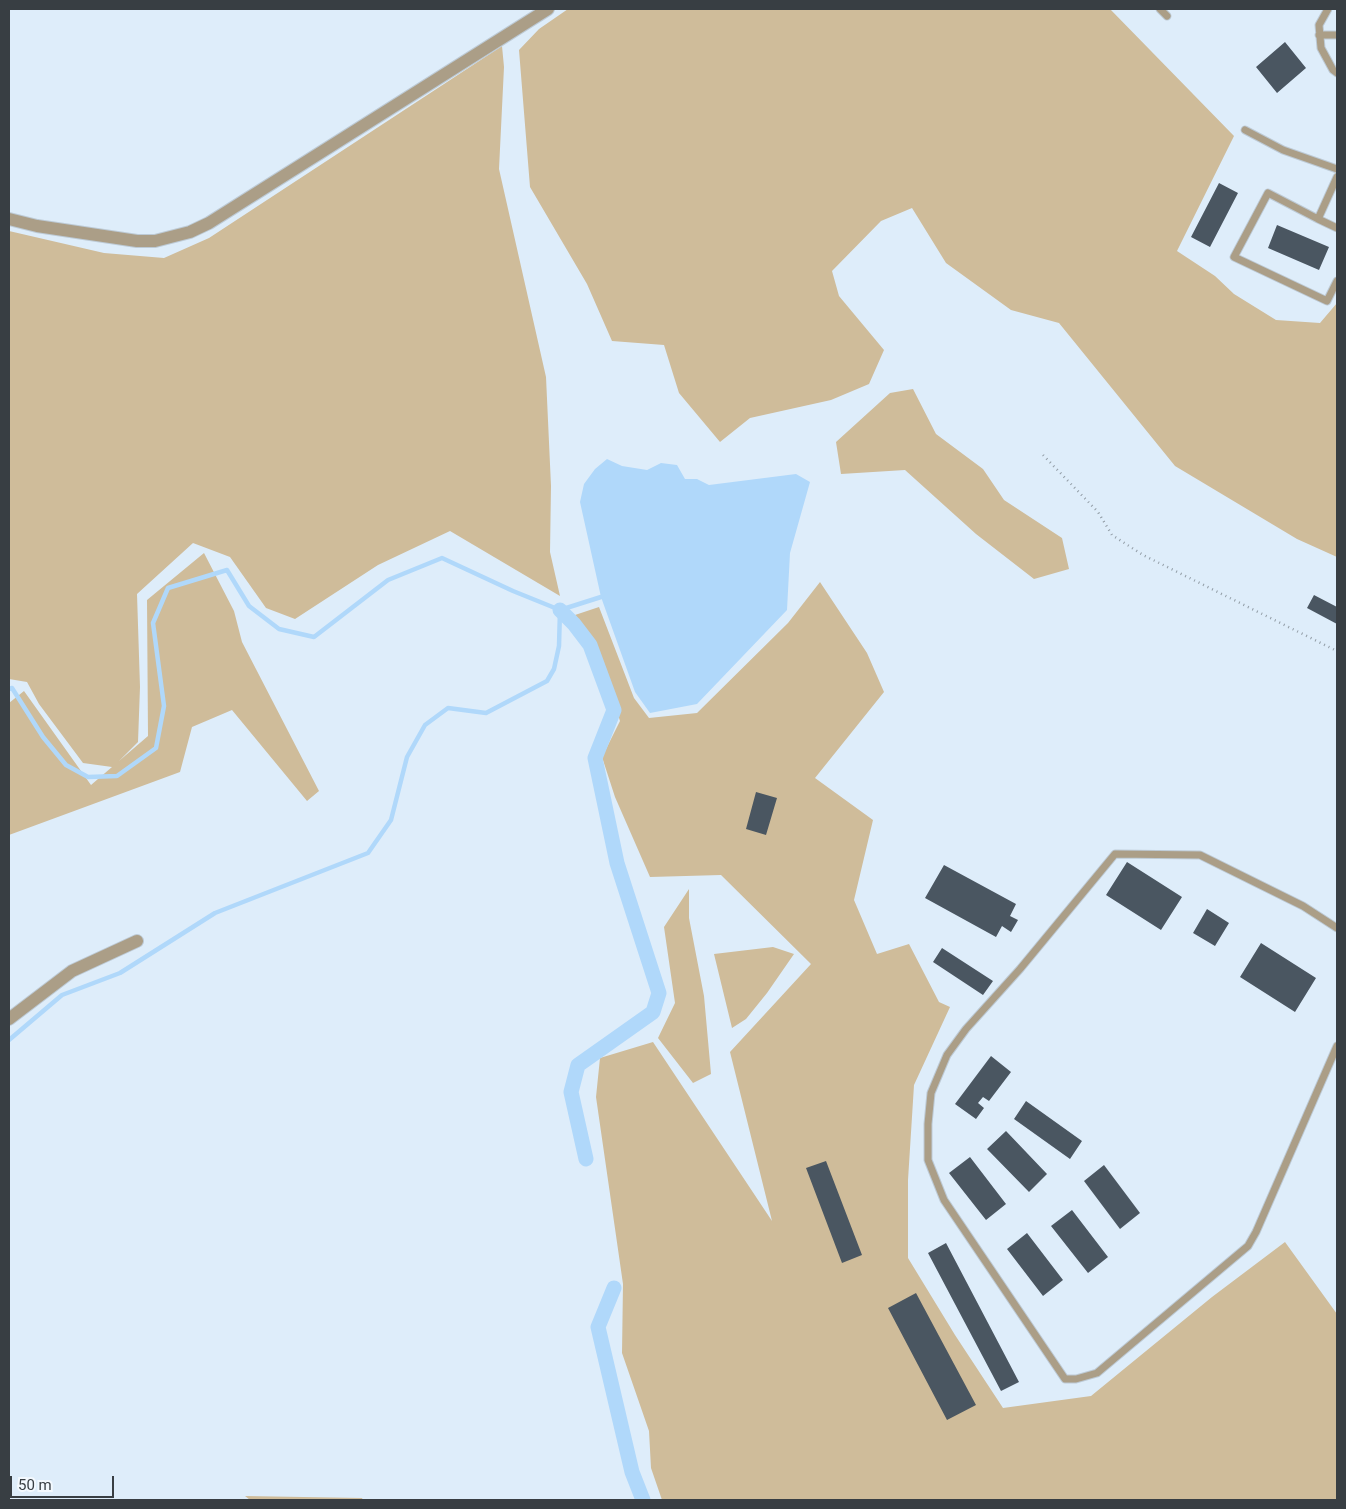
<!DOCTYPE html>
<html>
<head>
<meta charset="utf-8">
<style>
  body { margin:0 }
  #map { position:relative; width:1346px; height:1509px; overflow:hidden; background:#deedfa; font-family:Roboto,sans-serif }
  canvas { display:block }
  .frame { position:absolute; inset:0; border:10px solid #383e43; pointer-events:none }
  .scale { position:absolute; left:10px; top:1476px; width:104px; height:22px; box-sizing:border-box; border:2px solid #383e43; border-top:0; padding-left:6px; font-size:15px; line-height:18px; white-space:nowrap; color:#383e43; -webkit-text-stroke:4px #f3f9fe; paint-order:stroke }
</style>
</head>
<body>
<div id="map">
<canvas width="1346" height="1509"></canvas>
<div class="frame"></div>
<div class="scale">50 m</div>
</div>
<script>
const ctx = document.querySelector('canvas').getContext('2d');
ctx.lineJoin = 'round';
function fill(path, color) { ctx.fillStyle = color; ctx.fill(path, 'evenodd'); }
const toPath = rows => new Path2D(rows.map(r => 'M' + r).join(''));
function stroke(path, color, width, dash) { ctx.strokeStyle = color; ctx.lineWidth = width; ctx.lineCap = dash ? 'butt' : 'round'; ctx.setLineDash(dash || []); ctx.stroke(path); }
const green = toPath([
  [568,9,1110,9,1234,136,1177,251,1215,276,1234,294,1276,320,1320,323,1337,303,1337,557,1297,539,1175,466,1059,323,1011,310,946,263,912,208,881,221,832,271,839,296,884,350,869,384,831,400,750,418,720,442,679,393,664,345,612,341,587,284,530,187,519,50,539,29],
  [502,46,504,67,499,169,546,377,551,486,550,552,560,596,450,531,378,565,295,619,266,608,230,557,193,543,137,594,140,687,138,742,119,761,148,736,147,600,204,553,234,611,242,642,319,791,307,801,232,710,192,727,180,772,9,835,9,703,24,691,91,785,112,767,83,763,39,704,27,682,9,679,9,231,104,253,164,258,209,238],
  [913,389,936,434,983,469,1004,500,1062,538,1069,569,1034,579,976,534,905,470,841,474,836,442,890,393],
  [820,582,867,653,884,692,815,778,873,820,854,900,877,954,909,944,939,1002,950,1007,914,1085,908,1180,908,1258,955,1335,1003,1408,1091,1396,1212,1297,1285,1242,1337,1314,1337,1500,662,1500,651,1468,649,1431,622,1353,623,1284,596,1097,600,1058,653,1042,772,1221,730,1052,811,964,721,875,650,877,615,797,602,757,620,721,601,661,575,615,599,607,634,698,649,718,697,713,788,623],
  [689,889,689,918,704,996,711,1074,693,1083,658,1038,675,1003,664,927],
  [773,947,794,954,767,993,746,1019,732,1028,714,954],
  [245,1496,362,1498,363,1500,250,1500]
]);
const water = toPath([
  [607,459,622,466,647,470,661,463,677,465,685,479,697,479,709,485,796,474,810,482,790,553,787,610,697,704,650,713,635,692,601,597,580,502,584,484,595,469]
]);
const stream = toPath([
  [9,689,12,688,43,737,66,765,88,777,117,776,156,748,164,706,153,623,168,588,227,570,249,606,279,629,314,637,388,580,442,558,513,591,560,610,601,597],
  [9,1040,62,995,120,973,215,913,368,853,391,820,407,757,425,725,448,708,486,713,547,681,554,669,559,646,560,610]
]);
const canal = toPath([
  [560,610,574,624,590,645,614,710,595,758,617,863,659,993,653,1012,578,1065,571,1092,586,1159],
  [614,1288,598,1327,632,1472,643,1500]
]);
const building = toPath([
  [1285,42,1306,68,1277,93,1256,67],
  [1219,183,1238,193,1210,247,1191,237],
  [1277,225,1329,247,1319,270,1268,248],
  [1314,595,1337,607,1337,624,1307,608],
  [756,792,777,798,766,835,746,829],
  [1127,862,1182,897,1161,930,1106,895],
  [944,865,1016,904,1010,916,1018,920,1011,932,1002,926,996,937,925,898],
  [1207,909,1229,923,1215,946,1193,933],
  [1261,943,1316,978,1295,1012,1240,977],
  [942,948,993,981,983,995,933,962],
  [991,1056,1011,1072,989,1101,983,1097,978,1103,984,1108,976,1119,955,1104],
  [1026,1101,1082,1141,1070,1159,1014,1119],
  [1006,1131,1047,1174,1029,1192,987,1149],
  [970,1157,1006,1204,986,1220,949,1173],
  [826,1161,862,1255,842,1263,806,1168],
  [1104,1165,1140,1213,1120,1229,1084,1181],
  [1072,1210,1108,1257,1088,1273,1051,1226],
  [1027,1233,1063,1280,1043,1296,1007,1249],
  [946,1243,1019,1382,1001,1391,928,1253],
  [916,1293,976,1405,947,1420,888,1308]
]);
const path = toPath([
  [1043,455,1098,512,1112,535,1143,555,1337,651]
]);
const lane = toPath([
  [1160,9,1167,16],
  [1328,9,1319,25,1321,48,1333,70,1337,73],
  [1319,35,1337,35],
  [1245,130,1283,150,1337,169],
  [1337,177,1318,219,1268,193,1234,257,1327,301,1337,281],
  [1318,219,1337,228],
  [1337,928,1303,906,1200,855,1115,854,1020,969,966,1029,947,1055,931,1093,928,1124,928,1160,944,1200,1065,1379,1076,1379,1097,1373,1248,1246,1256,1232,1337,1046]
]);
const street = toPath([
  [9,219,37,226,137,241,155,241,190,232,209,223,548,9],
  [9,1019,72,971,137,941]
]);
fill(green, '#cfbc9a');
fill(water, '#b0d8fa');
stroke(stream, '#b0d8fa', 4.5);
stroke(canal, '#b0d8fa', 15);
fill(building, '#4a5661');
stroke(lane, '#bdcad5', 9);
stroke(street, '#bdcad5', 14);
stroke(path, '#929da6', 2.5, [1, 4]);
stroke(lane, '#ab9e87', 7);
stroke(street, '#ab9e87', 12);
</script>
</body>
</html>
